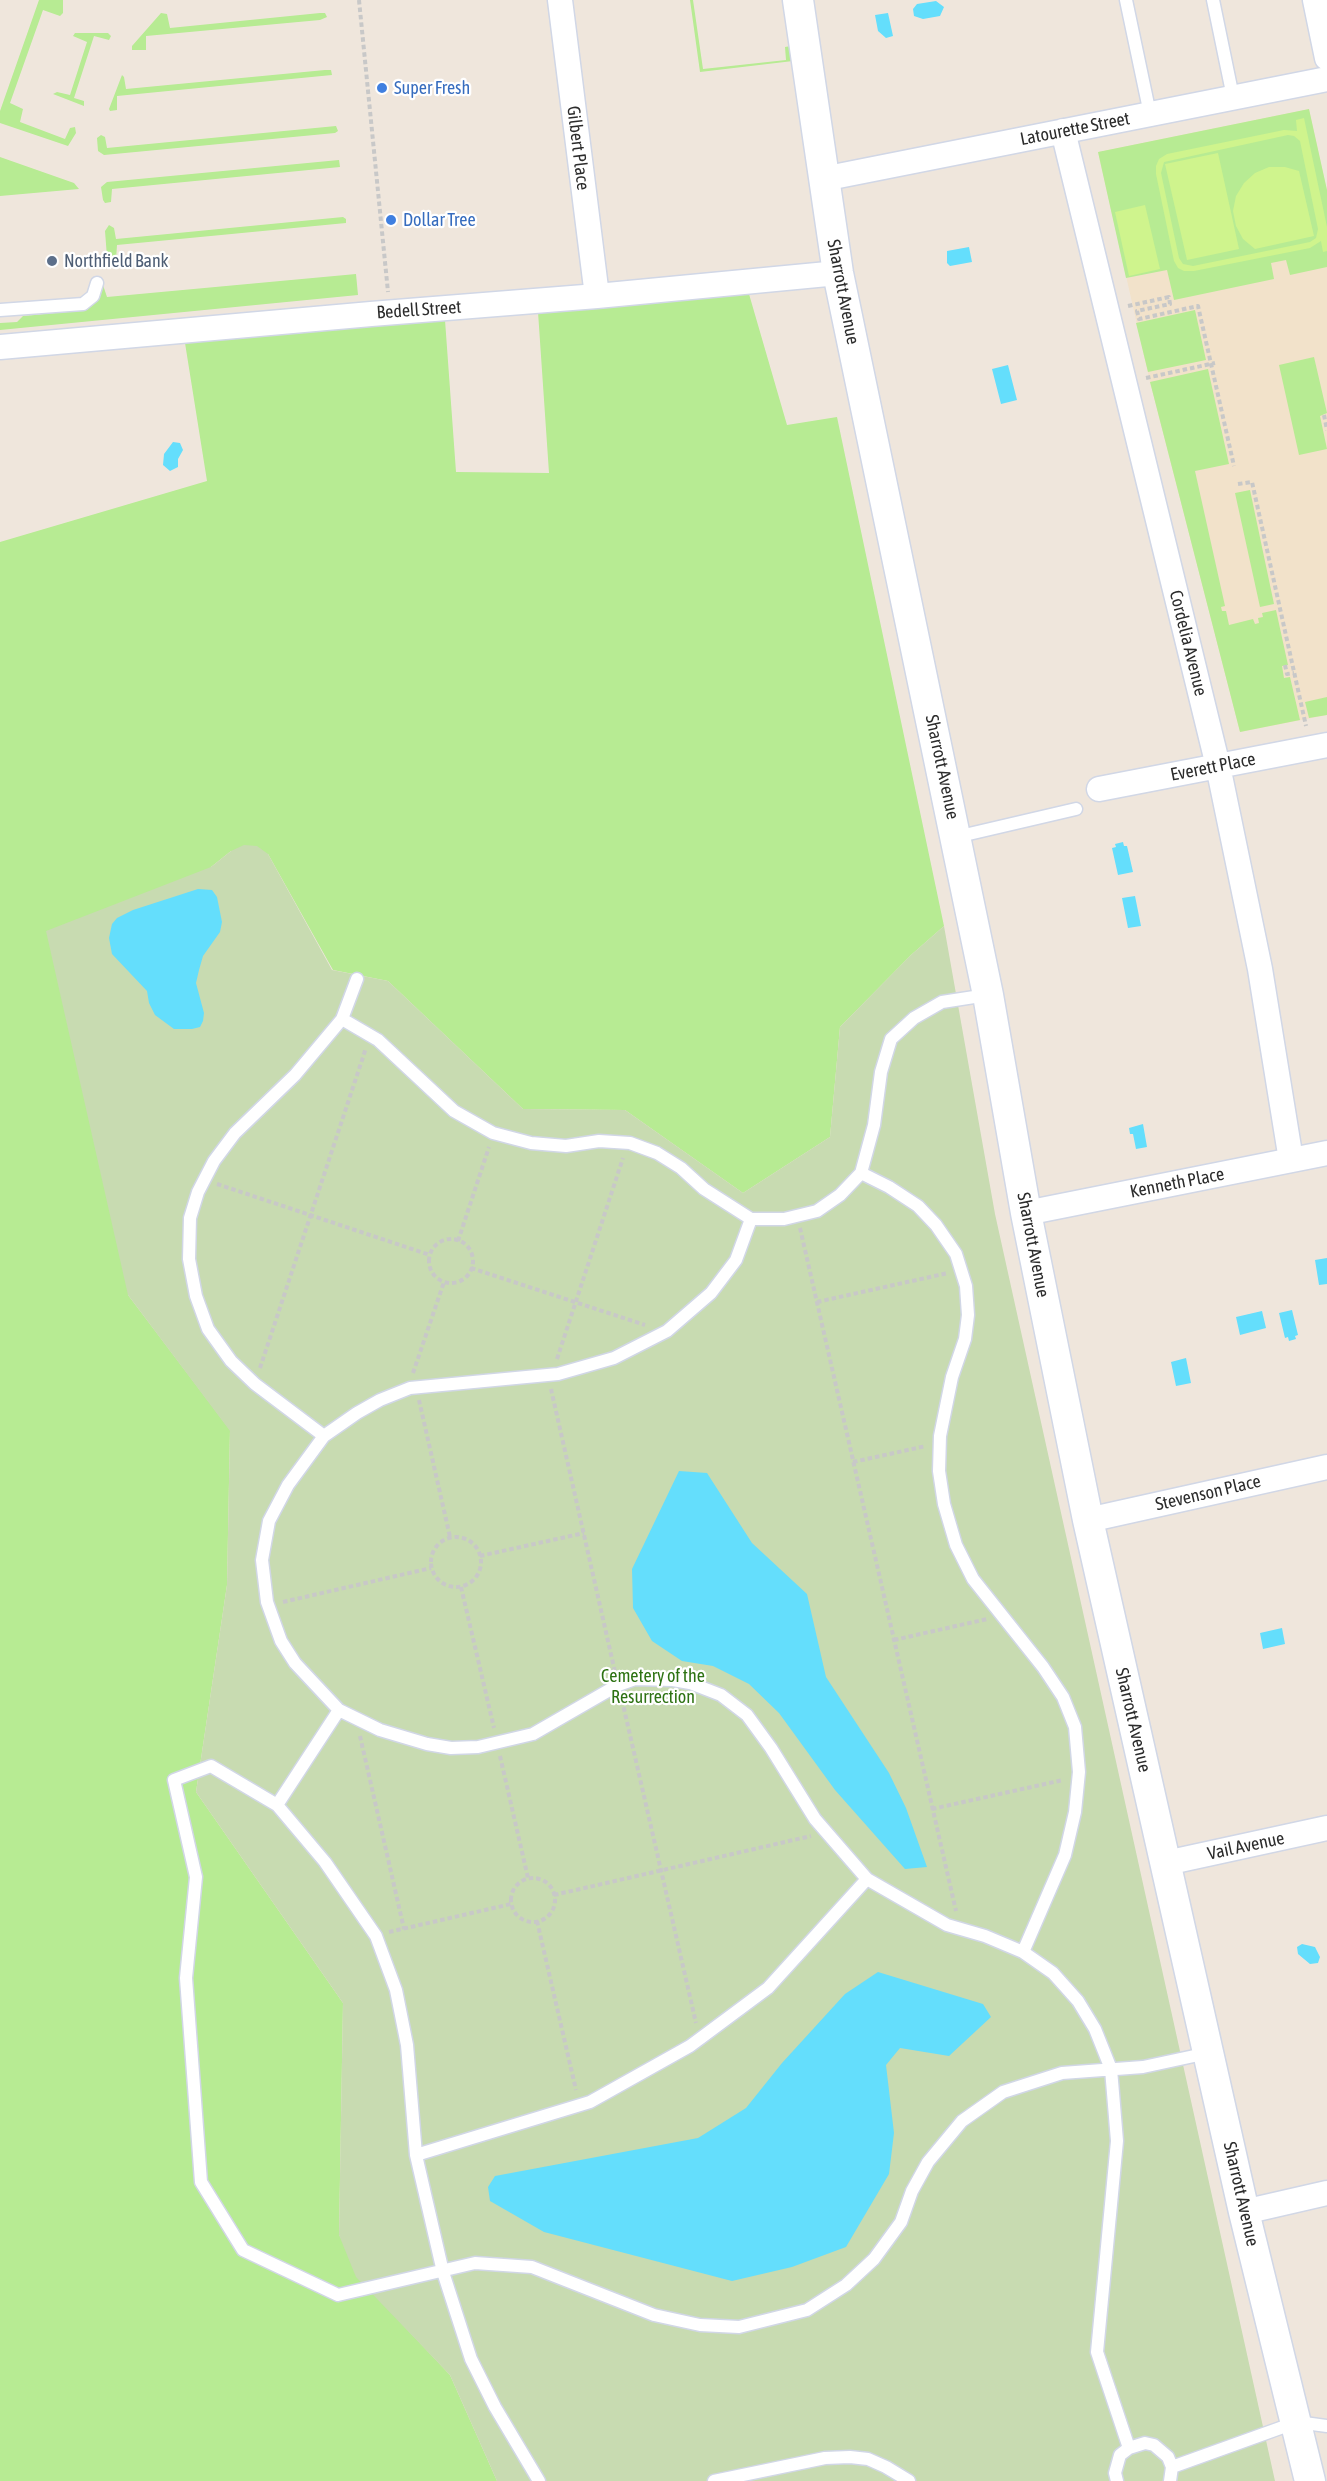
<!DOCTYPE html>
<html>
<head>
<meta charset="utf-8">
<style>
  body { margin:0 }
  canvas { display:block; background:#efe6dc }
</style>
</head>
<body>
<canvas width="1327" height="2481"></canvas>
<script>
const ctx = document.querySelector('canvas').getContext('2d');
ctx.lineJoin = 'round';
function fill(path, color) { ctx.fillStyle = color; ctx.fill(path, 'evenodd'); }
const toPath = rows => new Path2D(rows.map(r => 'M' + r).join(''));
function stroke(path, color, width, dash) { ctx.strokeStyle = color; ctx.lineWidth = width; ctx.lineCap = dash ? 'butt' : 'round'; ctx.setLineDash(dash || []); ctx.stroke(path); }
function drawText(font, color, halo, rows, align = 'center') {
  ctx.font = font + ' "Asap Condensed",sans-serif'; ctx.lineWidth = 4.5; ctx.setLineDash([]); ctx.textBaseline = 'middle'; ctx.strokeStyle = halo; ctx.fillStyle = color; for (const [text, x, y, turn = 0] of rows) {
    ctx.save(); ctx.translate(x, y); ctx.rotate((+turn || 0) * Math.PI / 180); ctx.textAlign = isNaN(turn) ? turn : align; if (halo) ctx.strokeText(text, 0, 0); ctx.fillText(text, 0, 0); ctx.restore();
  }
}
const education = toPath([
  [1309,109,1327,190,1327,715,1240,732,1150,382,1098,152]
]);
const green = toPath([
  [39,0,63,0,63,13,60,16,43,10,10,103,23,109,20,122,65,139,70,128,75,127,76,133,68,146,0,123,0,111],
  [690,0,693,0,703,69,786,60,785,47,791,46,793,61,700,72],
  [161,13,167,14,170,28,320,13,325,13,327,17,320,20,146,36,146,50,132,50,132,46],
  [75,33,108,33,111,36,109,40,94,36,74,98,84,101,84,106,53,94,57,92,70,95,87,42,73,36],
  [325,70,331,70,332,75,117,96,117,110,110,111,109,109,122,75,124,77,126,89],
  [1309,109,1327,190,1327,267,1290,275,1286,260,1271,263,1274,279,1174,300,1167,270,1126,278,1098,152],
  [336,126,338,131,335,133,104,155,98,151,97,138,101,135,105,137,107,148],
  [0,157,74,183,79,189,0,196],
  [339,160,340,167,112,189,111,202,105,203,103,200,101,187,107,182],
  [343,217,346,219,346,223,117,245,116,260,110,261,107,257,105,231,109,225,114,228,116,239],
  [356,274,358,295,0,330,0,323,17,322,23,316,87,310,100,296,103,285,107,297],
  [749,294,787,425,837,417,944,926,911,955,840,1027,830,1137,743,1193,625,1110,523,1109,388,981,333,970,268,854,231,851,211,867,128,1295,230,1430,227,1585,196,1792,343,2003,339,2235,402,2324,450,2375,497,2481,0,2481,0,542,207,481,185,343,445,320,456,472,549,473,538,312],
  [1195,310,1206,360,1148,372,1136,323],
  [1314,357,1327,413,1320,416,1327,449,1299,455,1279,365],
  [1208,369,1229,464,1195,471,1225,606,1221,607,1222,611,1226,611,1229,625,1253,619,1255,624,1259,623,1258,618,1263,617,1262,613,1276,610,1288,665,1282,666,1284,678,1290,677,1300,720,1240,732,1150,382],
  [1250,490,1274,604,1260,607,1235,493],
  [1327,697,1327,715,1309,718,1305,702]
]);
const cemetery = toPath([
  [244,845,257,846,268,854,332,970,388,981,523,1109,625,1110,743,1193,830,1137,840,1027,911,955,944,926,995,1214,1275,2481,497,2481,450,2375,356,2277,339,2235,343,2003,196,1792,227,1585,230,1431,128,1295,46,931,211,867,231,851]
]);
const pitch = toPath([
  [1304,118,1327,227,1327,251,1323,252,1321,241,1310,248,1194,271,1184,271,1178,268,1174,261,1156,174,1156,166,1159,159,1167,154,1284,130,1297,131,1296,120],
  [1288,135,1294,136,1300,141,1318,229,1316,238,1310,242,1193,266,1183,264,1179,258,1161,173,1164,162],
  [1218,153,1239,249,1187,260,1165,164],
  [1269,167,1285,167,1299,171,1314,236,1255,249,1243,239,1236,226,1233,211,1236,196,1244,183,1255,173],
  [1145,205,1160,269,1129,276,1115,212]
]);
const water = toPath([
  [936,1,944,7,940,16,923,19,914,16,913,9,917,4],
  [888,13,893,36,886,38,878,31,875,15],
  [969,247,972,262,950,266,947,263,947,251],
  [1008,365,1017,400,1001,404,992,369],
  [173,442,180,443,183,450,178,459,178,467,170,471,163,465,164,454],
  [1123,842,1124,846,1127,846,1133,872,1118,875,1112,848,1116,847,1115,844],
  [198,889,212,890,217,897,222,922,220,932,203,956,199,970,196,983,204,1013,203,1021,200,1027,192,1029,174,1029,155,1015,149,1003,147,991,112,954,109,938,112,924,117,918,133,910],
  [1135,896,1141,926,1128,928,1122,898],
  [1143,1124,1147,1147,1136,1149,1133,1134,1130,1134,1129,1128],
  [1327,1258,1327,1284,1319,1285,1315,1260],
  [1292,1310,1298,1335,1295,1336,1296,1339,1289,1341,1288,1337,1285,1338,1279,1313],
  [1262,1311,1266,1328,1240,1335,1236,1317],
  [1186,1358,1191,1383,1176,1386,1171,1362],
  [679,1471,707,1473,752,1543,807,1594,826,1677,889,1773,906,1808,927,1867,905,1869,835,1790,779,1713,749,1684,713,1666,682,1661,652,1641,633,1608,632,1569],
  [1282,1628,1285,1644,1263,1649,1260,1633],
  [1302,1944,1315,1947,1320,1957,1318,1963,1310,1964,1298,1954,1297,1947],
  [878,1972,983,2004,991,2017,949,2056,900,2048,886,2065,894,2133,889,2174,846,2247,792,2267,732,2281,544,2232,490,2201,488,2187,495,2176,698,2138,746,2108,782,2063,845,1994]
]);
const path = toPath([
  [359,0,388,292],
  [1128,306,1169,297,1170,304,1137,311,1139,319,1198,306,1234,466],
  [1146,378,1215,363],
  [1324,415,1327,430],
  [1238,484,1252,482,1306,726],
  [1285,665,1287,674,1294,673],
  [217,1184,430,1255],
  [800,1228,956,1911],
  '429 1261a22 22 0 1 1 44 0a22 22 0 1 1-44 0Z',
  [458,1241,489,1147],
  [471,1268,645,1325],
  [817,1302,948,1273],
  [557,1359,623,1158],
  [260,1368,366,1048],
  [413,1373,444,1282],
  [551,1389,615,1672],
  [419,1400,450,1537],
  [853,1462,926,1446],
  '431 1562a25 25 0 1 1 50 0a25 25 0 1 1-50 0Z',
  [480,1556,584,1533],
  [461,1587,494,1728],
  [283,1602,431,1568],
  [894,1640,987,1619],
  [622,1700,696,2023],
  [360,1736,404,1929],
  [500,1756,528,1878],
  [932,1809,1063,1780],
  '511 1900a22 22 0 1 1 44 0a22 22 0 1 1-44 0Z',
  [554,1895,811,1836],
  [537,1921,576,2090],
  [389,1932,511,1904]
]);
const service = toPath([
  [1126,0,1150,114],
  [1213,0,1233,97],
  [0,310,83,304,93,296,97,283],
  [956,837,1076,809],
  [342,1019,357,979],
  [861,1173,889,1187,918,1206,936,1225,956,1254,966,1286,968,1315,965,1339,952,1377,940,1436,939,1471,944,1504,956,1545,973,1579,1043,1667,1063,1697,1075,1727,1079,1772,1075,1812,1065,1855,1023,1952],
  [751,1219,736,1260,711,1293,667,1331,614,1358,558,1374,410,1388,380,1400,357,1413,324,1436,288,1485,269,1521,262,1560,267,1602,281,1641,295,1663,339,1710,380,1730,427,1744,451,1748,478,1747,533,1734,618,1685,635,1679,673,1680,690,1683,721,1695,747,1715,771,1748,815,1819,867,1879,947,1925,985,1936,1023,1952,1053,1973,1078,2001,1095,2029,1111,2069,1117,2141,1097,2352,1129,2448],
  [324,1436,255,1384,231,1361,208,1329,196,1296,189,1259,190,1218,198,1192,214,1161,235,1133,295,1075,342,1019,378,1040,454,1111,493,1133,531,1143,566,1146,599,1141,630,1143,657,1153,681,1168,704,1189,751,1219,784,1219,817,1211,840,1195,861,1173,874,1125,881,1072,891,1039,914,1018,942,1002,987,995],
  [339,1710,277,1805,325,1862,376,1936,396,1990,407,2045,416,2155,443,2272,471,2359,495,2407,539,2481],
  [277,1805,211,1766,174,1780,196,1877,186,1978,201,2182,243,2250,338,2295,475,2263,532,2267,654,2315,700,2325,739,2327,807,2310,846,2285,874,2259,901,2222,912,2191,928,2162,962,2121,1003,2092,1062,2073,1143,2067,1208,2053],
  [416,2155,590,2102,690,2046,768,1988,867,1879],
  [1172,2467,1297,2422,1327,2426],
  [714,2481,825,2458,850,2457,868,2459,886,2467,909,2481],
  [1117,2481,1115,2473,1120,2455,1129,2448,1145,2443,1154,2445,1168,2457,1172,2467,1170,2481]
]);
const minor = toPath([
  [560,0,597,296],
  [1315,0,1327,58],
  [1063,131,1218,766,1260,969,1291,1160],
  [823,179,1327,79],
  [0,347,371,314,597,296,838,273],
  [1099,789,1327,745],
  [1026,1213,1327,1153],
  [1088,1520,1327,1467],
  [1166,1863,1327,1828],
  [1244,2212,1327,2193]
]);
const tertiary = toPath([
  [798,0,838,273,988,995,1026,1213,1088,1520,1244,2212,1310,2481]
]);
const markers = [
  [382,88,6,"#3f7fe0"],
  [391,220,6,"#3f7fe0"],
  [52,261,6,"#5c6f8a"]
];
const shopNames = [
  ["Super Fresh",394,88],
  ["Dollar Tree",403,220]
];
const streetNames = [
  ["Latourette Street",1075,129,-11],
  ["Gilbert Place",578,148,83],
  ["Sharrott Avenue",843,292,79],
  ["Bedell Street",419,310,-4],
  ["Cordelia Avenue",1188,643,76],
  ["Sharrott Avenue",942,767,78],
  ["Everett Place",1213,767,-11],
  ["Kenneth Place",1177,1183,-11],
  ["Sharrott Avenue",1033,1245,79],
  ["Stevenson Place",1208,1493,-13],
  ["Sharrott Avenue",1133,1720,77],
  ["Vail Avenue",1246,1846,-12],
  ["Sharrott Avenue",1241,2194,77]
];
const serviceNames = [
  ["Northfield Bank",64,261]
];
const parkNames = [
  ["Cemetery of the",653,1676],
  ["Resurrection",653,1697]
];
fill(education, '#f2e2ca');
fill(green, '#b7eb93');
fill(cemetery, '#c8dbb1');
fill(pitch, '#cff48d');
fill(water, '#64defc');
stroke(service, '#d1d7e6', 15);
stroke(minor, '#d1d7e6', 27);
stroke(tertiary, '#d1d7e6', 33);
stroke(path, '#c8c8c8', 4, [4.5, 3]);
stroke(service, '#fff', 12);
stroke(minor, '#fff', 24);
stroke(tertiary, '#fff', 30);
for (const [x, y, r, color] of markers) { const dot = new Path2D(); dot.arc(x, y, r, 0, 2 * Math.PI); ctx.fillStyle = color; ctx.fill(dot); stroke(dot, '#fff', 2); }
drawText('18px', '#366cbe', '#fff', shopNames, 'left');
drawText('18px', '#2c2c2c', '#fff', streetNames);
drawText('18px', '#4e5e75', '#fff', serviceNames, 'left');
drawText('18px', '#2d7212', '#fff', parkNames);
</script>
</body>
</html>
